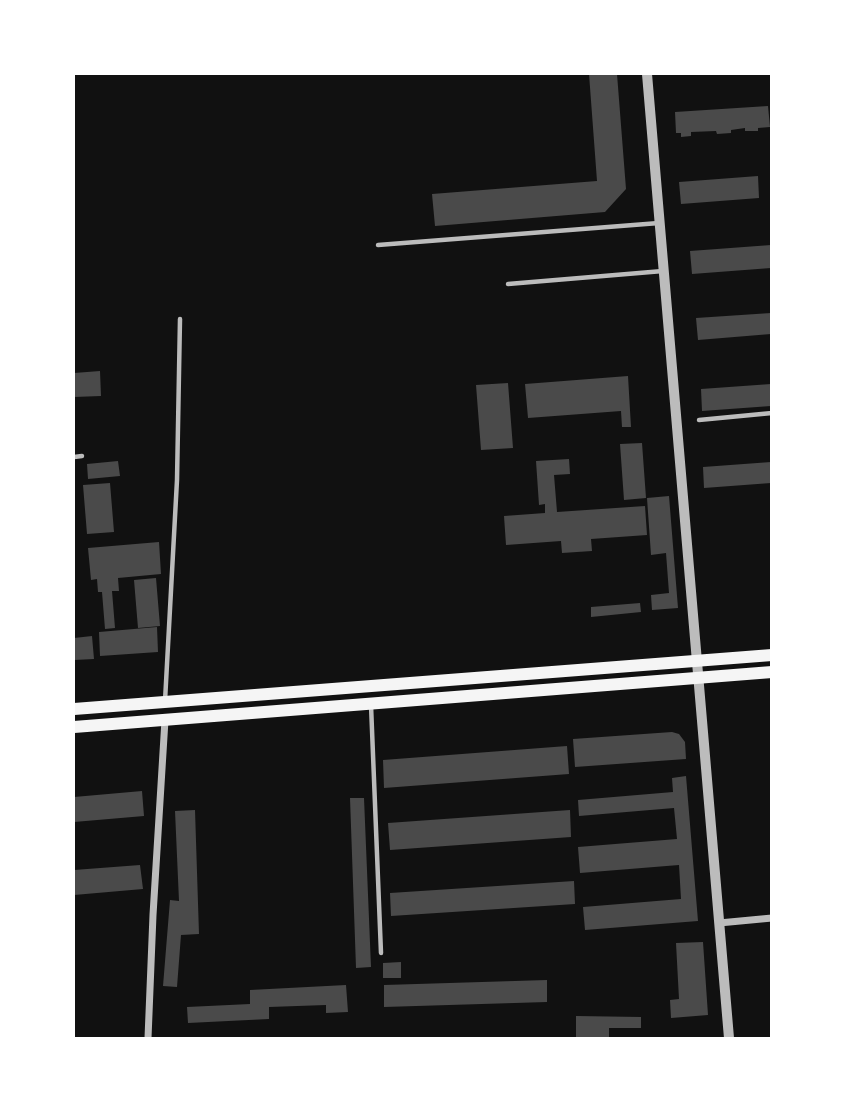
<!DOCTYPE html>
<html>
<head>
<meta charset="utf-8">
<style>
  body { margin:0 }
  #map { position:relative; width:845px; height:1112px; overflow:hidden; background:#111; font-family:Spectral,serif }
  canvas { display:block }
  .frame { position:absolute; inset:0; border:75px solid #fff; pointer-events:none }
</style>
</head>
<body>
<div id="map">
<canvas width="845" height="1112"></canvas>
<div class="frame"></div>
</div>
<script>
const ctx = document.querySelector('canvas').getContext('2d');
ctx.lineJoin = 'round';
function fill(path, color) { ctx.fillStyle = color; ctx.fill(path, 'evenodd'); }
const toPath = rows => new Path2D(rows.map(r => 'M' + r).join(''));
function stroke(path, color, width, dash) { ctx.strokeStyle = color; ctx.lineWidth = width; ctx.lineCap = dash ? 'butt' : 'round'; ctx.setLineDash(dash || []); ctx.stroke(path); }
const building = toPath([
  [589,74,617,74,626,189,605,212,435,226,432,194,597,181],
  [768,106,770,127,758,128,758,131,745,131,745,128,731,130,731,133,717,134,716,131,691,132,691,136,681,137,681,133,676,133,675,112],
  [758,176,759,198,681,204,679,182],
  [771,245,771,268,692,274,690,251],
  [771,313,771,334,698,340,696,318],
  [100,371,101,396,74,397,74,373],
  [628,376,631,427,622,427,621,411,528,418,525,384],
  [508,383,513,448,481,450,476,385],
  [771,384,771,406,702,411,701,389],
  [642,443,646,498,624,500,620,444],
  [569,459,570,474,554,475,557,512,645,506,647,535,591,539,592,551,562,553,561,541,506,545,504,516,545,513,545,504,539,505,536,461],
  [118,461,120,476,88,479,87,464],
  [771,462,771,483,704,488,703,467],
  [110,483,114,532,87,534,83,485],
  [669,496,678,608,652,610,651,595,669,593,666,553,651,555,647,498],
  [159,542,161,574,118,578,119,591,112,591,115,628,105,629,102,592,98,592,97,579,91,580,88,548],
  [156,578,160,626,138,628,134,580],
  [640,603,641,612,591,617,591,607],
  [157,627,158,652,100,656,99,632],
  [92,636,94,659,74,660,74,638],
  [672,732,679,734,685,742,686,759,575,767,573,739],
  [567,746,569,774,384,788,383,760],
  [686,776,698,921,585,930,583,907,681,899,679,865,580,873,578,847,677,839,674,808,579,816,578,800,673,792,672,778],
  [142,791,144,816,74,822,74,797],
  [350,798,364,798,371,967,356,968],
  [195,810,199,934,181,935,177,987,163,986,170,900,179,901,175,811],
  [570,810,571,837,390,850,388,823],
  [140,865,143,889,74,895,74,870],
  [574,881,575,904,391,916,390,893],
  [703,942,708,1015,671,1018,670,1000,679,999,676,943],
  [401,962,401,978,383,978,383,963],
  [547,980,547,1002,384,1007,384,985],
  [346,985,348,1012,326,1013,326,1005,269,1007,269,1019,188,1023,187,1007,250,1004,250,990],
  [576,1016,641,1017,641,1028,609,1028,609,1038,576,1038]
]);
const service = toPath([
  [378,245,659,223],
  [508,284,663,271],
  [699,420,772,413],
  [74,457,82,456],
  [165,701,177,480,180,319],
  [371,705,381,953]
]);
const minor = toPath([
  [719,923,772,918],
  [148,1038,153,915,165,720]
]);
const tertiary = toPath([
  [647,74,729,1038]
]);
const secondary = toPath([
  [74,709,772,655],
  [74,727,772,672]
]);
fill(building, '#4a4a4a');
stroke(service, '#bcbcbc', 4.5);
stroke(minor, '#bcbcbc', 7);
stroke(tertiary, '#bcbcbc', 10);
stroke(secondary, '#f5f5f5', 12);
</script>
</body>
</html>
